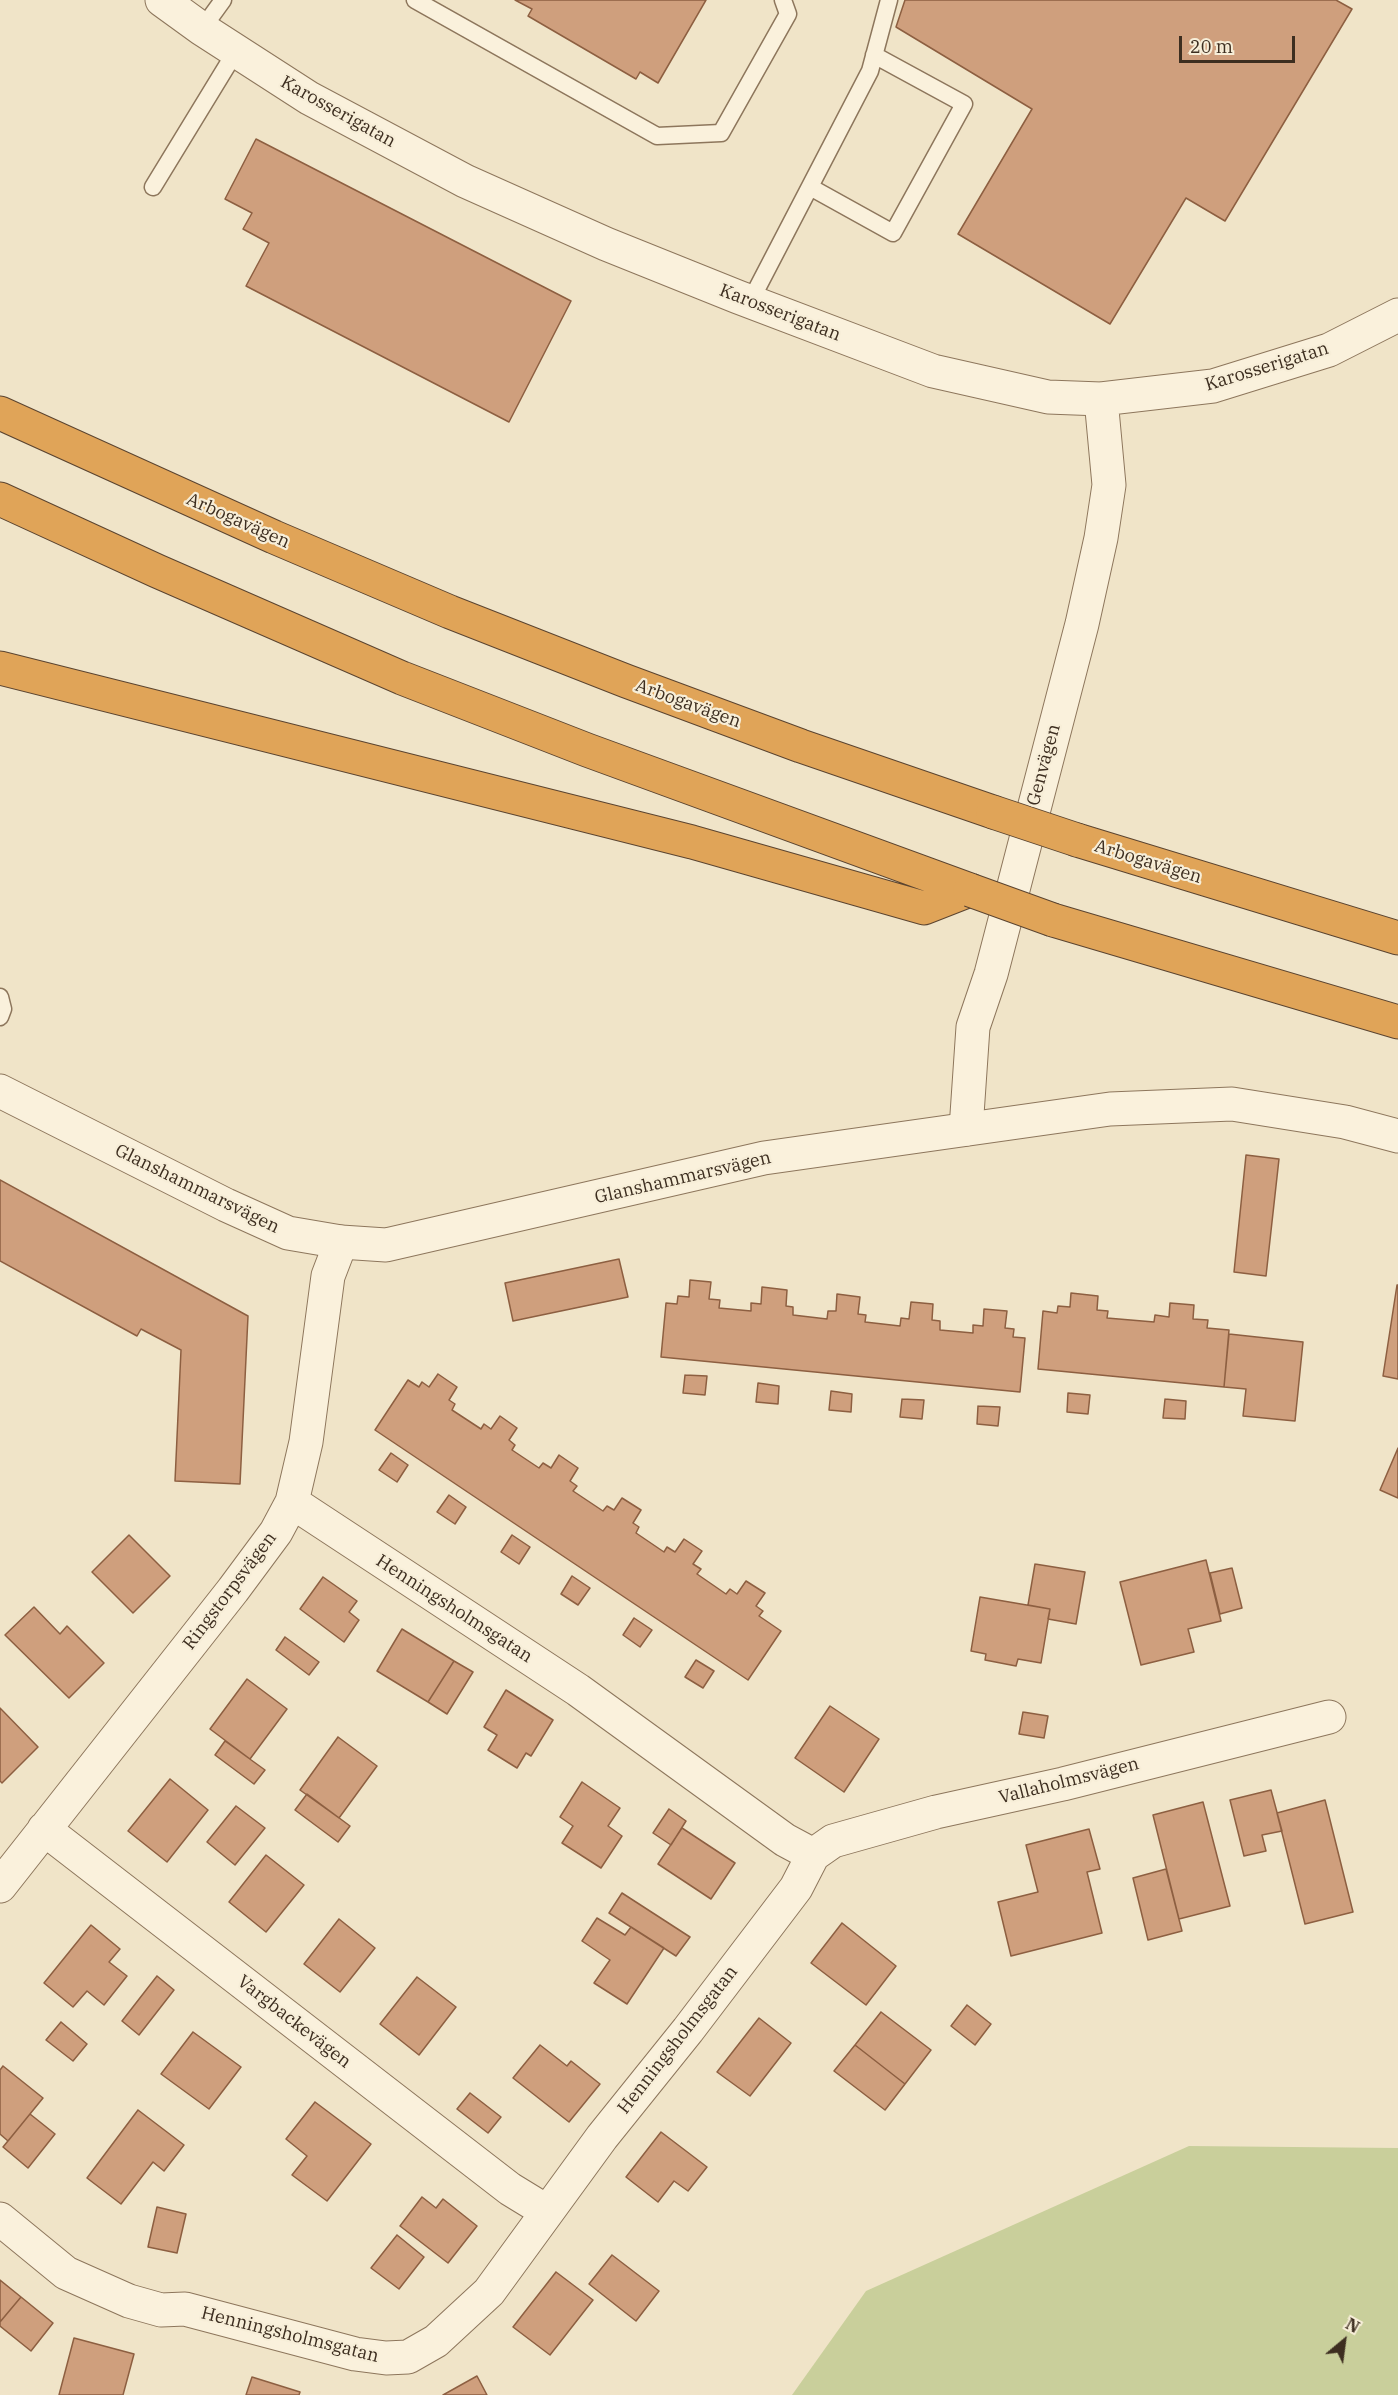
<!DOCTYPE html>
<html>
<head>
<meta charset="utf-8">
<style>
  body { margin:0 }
  #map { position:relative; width:1398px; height:2395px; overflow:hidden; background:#f0e4c8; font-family:"IBM Plex Serif",serif }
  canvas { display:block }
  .north { position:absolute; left:1314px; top:2311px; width:60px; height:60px; -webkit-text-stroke:4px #f7eed8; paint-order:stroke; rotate:29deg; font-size:16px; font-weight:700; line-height:24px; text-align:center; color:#3d2e20 }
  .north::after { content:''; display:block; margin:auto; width:21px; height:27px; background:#3d2e20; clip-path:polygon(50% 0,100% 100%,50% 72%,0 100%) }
  .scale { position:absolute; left:1179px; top:36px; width:116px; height:27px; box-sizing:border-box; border:3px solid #3d2e20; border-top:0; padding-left:8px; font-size:18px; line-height:21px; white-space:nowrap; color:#3d2e20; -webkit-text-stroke:4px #f7eed8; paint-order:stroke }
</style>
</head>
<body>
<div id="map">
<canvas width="1398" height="2395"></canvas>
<div class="north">N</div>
<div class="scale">20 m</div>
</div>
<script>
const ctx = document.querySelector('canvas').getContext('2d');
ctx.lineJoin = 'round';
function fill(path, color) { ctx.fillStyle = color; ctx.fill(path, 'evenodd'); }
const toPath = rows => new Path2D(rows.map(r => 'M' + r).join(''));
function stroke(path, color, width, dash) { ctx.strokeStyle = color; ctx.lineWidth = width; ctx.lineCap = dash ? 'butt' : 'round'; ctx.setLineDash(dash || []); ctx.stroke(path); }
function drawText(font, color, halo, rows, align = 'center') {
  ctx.font = font + ' "IBM Plex Serif",serif'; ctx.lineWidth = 4.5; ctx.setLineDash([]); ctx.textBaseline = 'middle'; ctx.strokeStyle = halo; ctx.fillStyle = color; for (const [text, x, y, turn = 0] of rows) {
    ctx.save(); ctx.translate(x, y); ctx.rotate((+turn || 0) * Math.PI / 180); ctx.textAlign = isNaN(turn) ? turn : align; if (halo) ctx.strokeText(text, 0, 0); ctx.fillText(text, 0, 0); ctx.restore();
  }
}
const green = toPath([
  [1189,2146,1398,2148,1398,2395,792,2395,866,2291]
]);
const building = toPath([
  [515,0,706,0,658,83,640,72,636,79,528,16,532,9,515,0],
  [905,0,1336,0,1352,9,1225,221,1186,198,1110,324,958,234,1032,109,896,27,905,0],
  [256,139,571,301,509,422,246,286,269,243,243,229,252,213,225,199,256,139],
  [1246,1155,1279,1159,1266,1276,1234,1272,1246,1155],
  [0,1180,248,1316,240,1484,175,1481,181,1350,141,1329,137,1336,0,1261,0,1180],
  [619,1259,628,1297,513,1321,505,1283,619,1259],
  [690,1280,711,1282,709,1299,720,1300,719,1308,751,1311,751,1303,761,1304,762,1287,787,1290,786,1306,793,1307,793,1315,827,1319,828,1311,836,1311,837,1294,860,1297,858,1314,866,1315,865,1322,900,1326,901,1318,909,1319,911,1302,933,1304,932,1320,940,1321,940,1330,973,1333,973,1325,983,1326,984,1309,1007,1311,1005,1328,1014,1329,1013,1337,1025,1338,1020,1392,661,1357,666,1303,677,1304,678,1296,689,1297,690,1280],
  [1397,1285,1398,1285,1398,1379,1383,1376,1397,1285],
  [1071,1293,1098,1296,1097,1310,1108,1311,1107,1318,1154,1322,1155,1315,1169,1317,1170,1303,1194,1305,1193,1319,1208,1320,1207,1328,1229,1330,1224,1387,1038,1369,1043,1311,1057,1313,1058,1306,1070,1307,1071,1293],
  [1229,1334,1303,1342,1295,1421,1243,1416,1246,1389,1224,1387,1229,1334],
  [438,1374,457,1387,449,1400,455,1404,452,1410,481,1429,484,1424,491,1429,500,1416,517,1428,509,1440,515,1445,512,1450,539,1468,543,1463,551,1468,559,1455,578,1468,570,1481,577,1486,573,1491,603,1511,607,1506,614,1510,622,1498,641,1510,633,1523,639,1527,636,1533,664,1552,667,1547,675,1552,684,1539,702,1551,693,1564,701,1569,697,1574,726,1594,730,1589,737,1594,746,1581,765,1593,756,1606,763,1611,759,1616,781,1631,748,1680,375,1430,408,1380,419,1387,422,1382,429,1387,438,1374],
  [685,1375,707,1376,705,1395,683,1393,685,1375],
  [758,1383,779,1386,778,1404,756,1402,758,1383],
  [831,1391,852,1394,851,1412,829,1410,831,1391],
  [1068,1393,1090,1395,1088,1414,1067,1412,1068,1393],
  [902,1399,924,1400,922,1419,900,1417,902,1399],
  [1165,1399,1186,1401,1185,1419,1163,1418,1165,1399],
  [978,1406,1000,1407,998,1426,977,1424,978,1406],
  [1398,1448,1398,1498,1380,1490,1398,1448],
  [391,1453,408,1465,397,1482,379,1470,391,1453],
  [449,1495,466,1507,455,1524,437,1512,449,1495],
  [129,1535,170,1576,133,1613,92,1572,129,1535],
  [512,1535,530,1547,519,1564,501,1552,512,1535],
  [1206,1560,1221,1621,1188,1629,1194,1652,1141,1665,1120,1582,1206,1560],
  [1035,1564,1085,1572,1076,1624,1048,1619,1050,1609,1028,1605,1035,1564],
  [1232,1568,1242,1608,1220,1614,1210,1573,1232,1568],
  [572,1576,590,1588,578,1605,561,1594,572,1576],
  [323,1577,357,1601,349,1612,359,1620,344,1642,300,1609,323,1577],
  [980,1597,1050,1609,1041,1663,1018,1659,1016,1666,985,1660,986,1654,971,1651,980,1597],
  [34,1607,60,1634,67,1626,104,1663,69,1698,5,1635,34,1607],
  [634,1618,652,1630,640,1647,623,1635,634,1618],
  [402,1629,454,1661,428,1702,377,1671,402,1629],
  [285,1637,319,1662,309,1675,276,1650,285,1637],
  [696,1660,714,1671,703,1688,685,1677,696,1660],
  [454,1661,473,1672,447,1714,428,1702,454,1661],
  [247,1679,287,1709,250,1759,210,1729,247,1679],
  [506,1690,553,1720,531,1756,526,1753,517,1768,488,1750,497,1735,484,1727,506,1690],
  [830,1706,879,1739,844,1792,795,1758,830,1706],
  [0,1708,38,1747,2,1783,0,1781,0,1708],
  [1023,1712,1048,1716,1044,1738,1019,1734,1023,1712],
  [338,1737,377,1766,339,1818,300,1790,338,1737],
  [225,1741,265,1770,254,1784,215,1755,225,1741],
  [170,1779,208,1810,167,1862,128,1831,170,1779],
  [582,1782,620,1808,608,1826,622,1836,601,1868,562,1843,573,1826,560,1817,582,1782],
  [1271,1790,1282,1831,1262,1835,1266,1851,1244,1856,1230,1800,1271,1790],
  [307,1794,350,1826,338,1842,295,1810,307,1794],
  [1325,1800,1353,1912,1305,1924,1277,1813,1325,1800],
  [1203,1802,1230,1906,1179,1919,1153,1815,1203,1802],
  [236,1806,265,1828,235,1865,207,1842,236,1806],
  [669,1809,686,1821,671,1845,653,1833,669,1809],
  [682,1828,735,1863,711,1899,658,1864,682,1828],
  [1089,1829,1100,1869,1087,1872,1102,1933,1011,1956,998,1902,1038,1892,1026,1845,1089,1829],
  [266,1855,304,1885,266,1932,229,1902,266,1855],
  [1166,1869,1182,1931,1148,1940,1133,1878,1166,1869],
  [622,1893,690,1937,676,1956,609,1913,622,1893],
  [597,1918,625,1935,631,1927,664,1948,627,2004,594,1983,610,1960,582,1941,597,1918],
  [339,1919,375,1948,340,1992,304,1964,339,1919],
  [842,1923,896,1966,866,2005,811,1963,842,1923],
  [91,1925,120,1949,109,1962,127,1976,104,2005,87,1991,73,2007,44,1983,91,1925],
  [157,1976,174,1990,139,2035,122,2021,157,1976],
  [417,1977,456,2007,419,2055,380,2024,417,1977],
  [967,2005,991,2024,975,2045,951,2026,967,2005],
  [881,2012,931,2050,905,2084,855,2045,881,2012],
  [759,2018,791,2043,750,2096,717,2072,759,2018],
  [61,2022,87,2044,73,2061,46,2040,61,2022],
  [193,2032,241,2067,209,2109,161,2074,193,2032],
  [540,2045,567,2066,571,2061,600,2084,569,2122,513,2078,540,2045],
  [855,2045,905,2084,885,2110,834,2071,855,2045],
  [3,2066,43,2098,8,2141,0,2134,0,2070,3,2066],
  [470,2093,501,2117,488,2133,457,2109,470,2093],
  [315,2102,371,2144,327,2201,292,2175,307,2156,286,2139,315,2102],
  [138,2110,184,2145,164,2171,153,2162,121,2204,87,2178,138,2110],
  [30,2114,55,2134,28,2168,3,2147,30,2114],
  [661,2132,707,2167,688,2191,674,2181,658,2202,626,2177,661,2132],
  [422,2197,436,2208,443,2199,477,2226,448,2263,400,2226,422,2197],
  [157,2207,186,2214,177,2253,148,2247,157,2207],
  [397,2235,424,2257,399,2289,371,2268,397,2235],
  [612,2255,659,2291,636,2321,589,2284,612,2255],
  [556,2272,593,2300,550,2355,513,2327,556,2272],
  [0,2280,21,2297,0,2322,0,2280],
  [21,2297,53,2323,31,2351,0,2326,0,2322,21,2297],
  [74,2338,134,2354,123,2395,59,2395,74,2338],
  [477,2376,487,2395,443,2395,477,2376],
  [252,2377,300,2392,299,2395,246,2395,252,2377]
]);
const service = toPath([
  [415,0,657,136,721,133,788,14,783,0],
  [202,29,223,0],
  [153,187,236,51],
  [810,187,893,233,964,104,874,55],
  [750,302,870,71,889,0],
  [0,997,3,1009,0,1017]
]);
const minor = toPath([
  [162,0,202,29,309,98,465,181,606,244,738,297,933,371,1048,397,1101,399,1213,386,1329,350,1398,315],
  [966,1129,973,1027,991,974,1082,624,1101,538,1109,485,1101,399],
  [44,1829,510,2189,546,2211],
  [813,1855,833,1841,936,1812,1063,1784,1329,1717],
  [0,1886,233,1590,276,1532,292,1502,306,1442,328,1276,341,1242],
  [0,2219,66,2273,129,2301,161,2310,185,2309,355,2354,386,2358,408,2357,436,2341,489,2292,602,2137,688,2030,796,1888,813,1855,785,1840,578,1690,292,1502]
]);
const tertiary = toPath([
  [0,1091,226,1205,288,1233,341,1242,386,1245,764,1158,1110,1109,1232,1104,1345,1122,1398,1136]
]);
const motorway = toPath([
  [0,413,274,537,450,612,626,681,801,746,993,812],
  [0,499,157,571,402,678,587,750,970,890],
  [0,668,692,842,924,908,970,890],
  [1077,840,1398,938],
  [1053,920,1398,1022]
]);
const motorwayBridge = toPath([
  [993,812,1077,840],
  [970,890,1053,920]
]);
const streetNames = [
  ["Karosserigatan",338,112,29],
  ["Karosserigatan",780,313,21],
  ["Karosserigatan",1267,367,-17],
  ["Arbogavägen",238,521,24],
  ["Arbogavägen",688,704,20],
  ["Genvägen",1044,765,-75],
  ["Arbogavägen",1148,862,17],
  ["Glanshammarsvägen",683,1178,-13],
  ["Glanshammarsvägen",197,1189,26],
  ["Ringstorpsvägen",230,1591,-53],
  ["Henningsholmsgatan",454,1609,33],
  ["Vallaholmsvägen",1069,1781,-14],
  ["Vargbackevägen",294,2022,38],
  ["Henningsholmsgatan",678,2040,-52],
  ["Henningsholmsgatan",290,2335,14]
];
fill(green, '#c9cf9b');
fill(building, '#cf9f7d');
stroke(building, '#8d5f41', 1.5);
stroke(service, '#8d765c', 19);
stroke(minor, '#8d765c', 35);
stroke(tertiary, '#8d765c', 35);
stroke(motorway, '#5b4430', 35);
stroke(service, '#faf1dc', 16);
stroke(minor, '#faf1dc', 33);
stroke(tertiary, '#faf1dc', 33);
stroke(motorway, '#e0a458', 33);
stroke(motorwayBridge, '#5b4430', 35, []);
stroke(motorwayBridge, '#e0a458', 33);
drawText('18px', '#3d2e20', '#f7eed8', streetNames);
</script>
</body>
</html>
